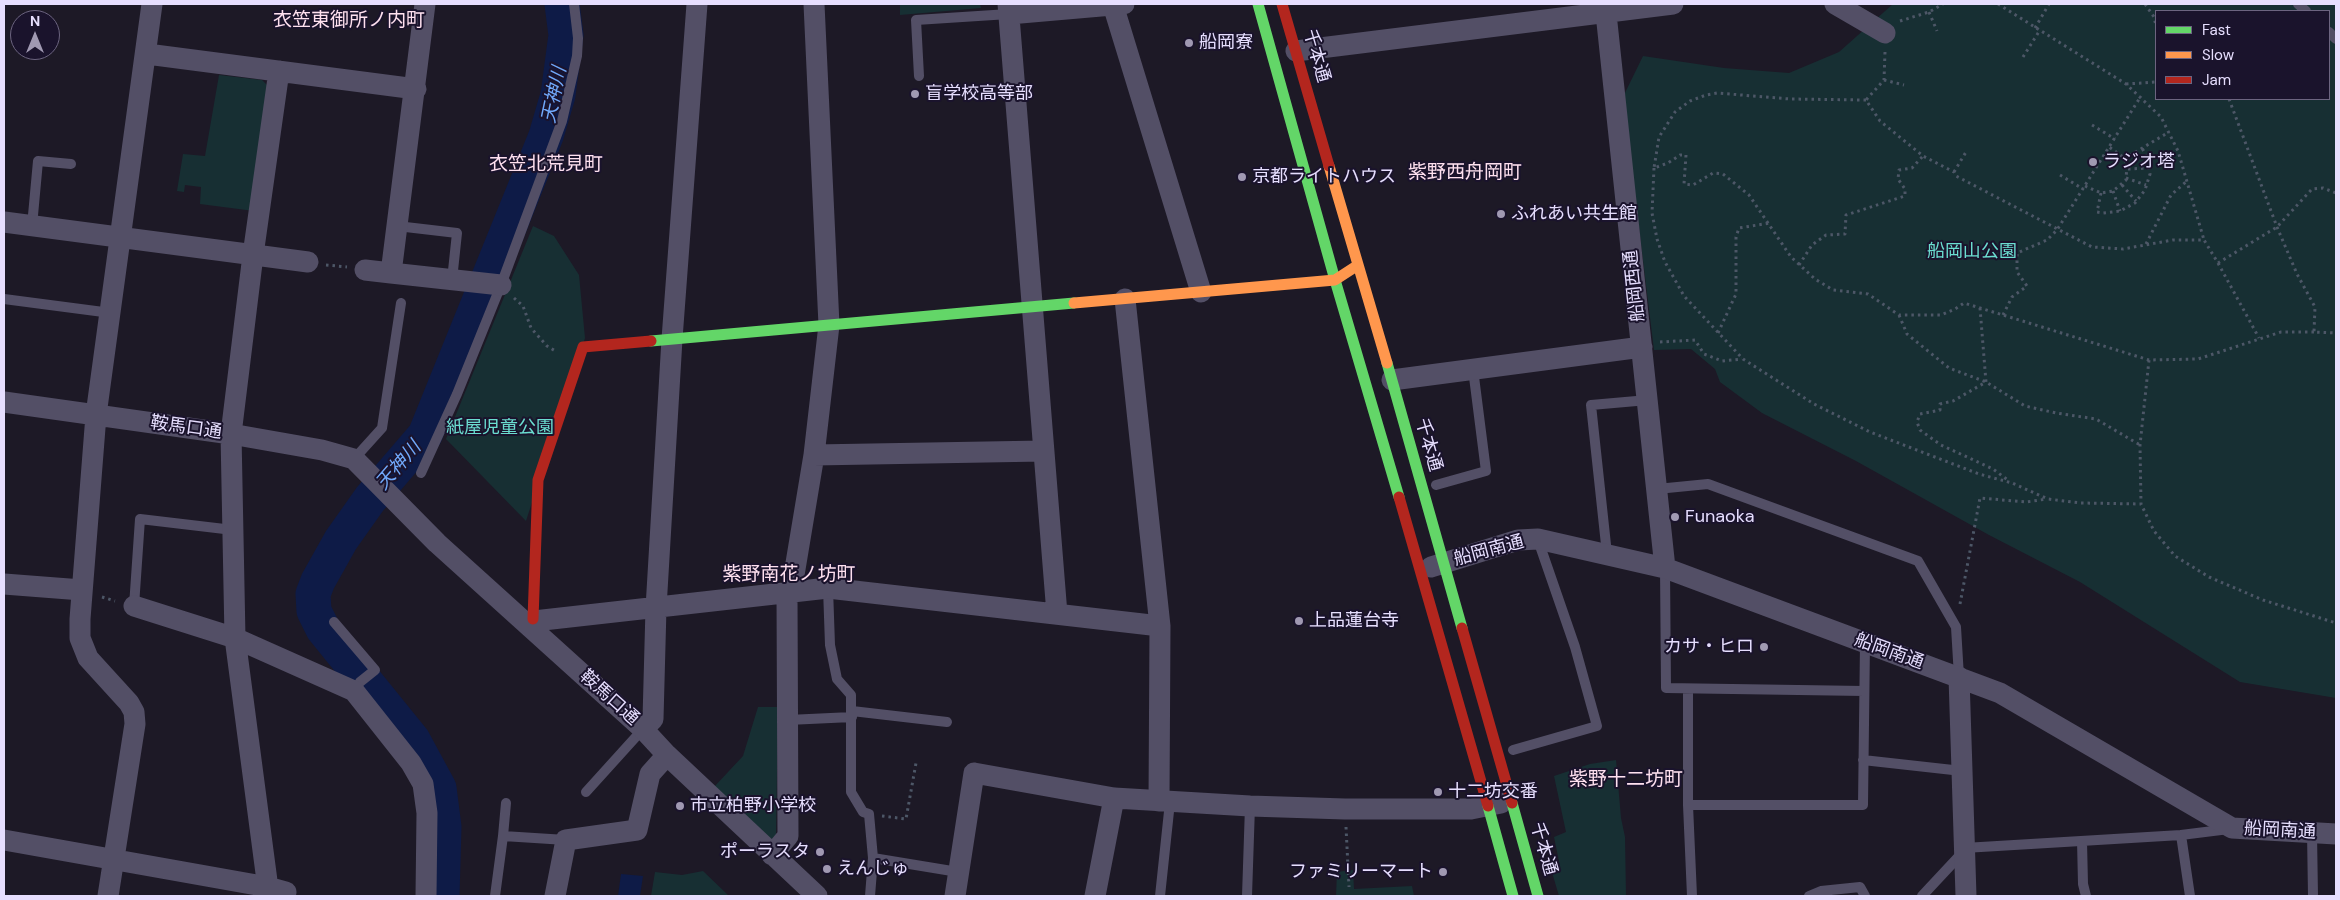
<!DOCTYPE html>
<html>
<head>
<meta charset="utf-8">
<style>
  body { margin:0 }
  #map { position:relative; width:2340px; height:900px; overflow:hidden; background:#1d1926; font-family:"DM Sans",sans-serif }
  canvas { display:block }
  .frame { position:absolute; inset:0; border:5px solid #e6defe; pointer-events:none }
  .legend { position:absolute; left:2155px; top:10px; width:175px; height:90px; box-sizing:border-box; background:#1a132c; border:1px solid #6c6480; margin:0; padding:6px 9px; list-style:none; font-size:15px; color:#e6defe }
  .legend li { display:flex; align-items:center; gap:10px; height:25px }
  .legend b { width:25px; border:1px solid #6c6480 }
  .north { position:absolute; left:10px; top:10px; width:50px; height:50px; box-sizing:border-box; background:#1a132c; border:1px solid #6c6480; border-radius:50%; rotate:0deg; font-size:14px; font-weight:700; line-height:20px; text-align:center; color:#e6defe }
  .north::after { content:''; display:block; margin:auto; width:18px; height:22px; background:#a099b2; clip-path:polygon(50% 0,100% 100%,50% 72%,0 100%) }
</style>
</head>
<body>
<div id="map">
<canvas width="2340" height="900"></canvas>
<div class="frame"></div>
<ul class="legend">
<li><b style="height:6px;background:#63d668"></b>Fast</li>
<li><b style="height:6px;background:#ff974d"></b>Slow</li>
<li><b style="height:6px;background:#b3261e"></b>Jam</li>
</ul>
<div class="north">N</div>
</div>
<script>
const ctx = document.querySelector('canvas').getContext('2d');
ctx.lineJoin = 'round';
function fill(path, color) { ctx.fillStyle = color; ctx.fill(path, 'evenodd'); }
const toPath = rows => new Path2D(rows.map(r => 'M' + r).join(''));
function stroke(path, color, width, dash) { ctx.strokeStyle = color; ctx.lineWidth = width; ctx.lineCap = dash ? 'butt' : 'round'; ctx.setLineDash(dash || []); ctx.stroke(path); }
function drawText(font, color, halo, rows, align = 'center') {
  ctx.font = font + ' "DM Sans","Noto Sans JP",sans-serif'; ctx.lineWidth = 4; ctx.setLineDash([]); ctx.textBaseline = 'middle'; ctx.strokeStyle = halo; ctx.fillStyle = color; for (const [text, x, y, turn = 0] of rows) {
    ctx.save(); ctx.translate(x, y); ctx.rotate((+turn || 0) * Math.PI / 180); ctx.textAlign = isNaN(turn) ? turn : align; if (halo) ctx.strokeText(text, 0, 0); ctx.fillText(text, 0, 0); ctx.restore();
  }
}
const green = toPath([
  [900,4,980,4,981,8,900,15],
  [1893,4,2336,4,2336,698,2240,682,2080,582,1989,535,1856,461,1762,413,1720,382,1715,369,1691,349,1654,350,1623,97,1643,56,1724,68,1789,73,1839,52],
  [2156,11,2329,11,2329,99,2156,99],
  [219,75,262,80,270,88,254,211,200,204,201,187,185,185,184,192,177,191,183,154,205,156],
  [533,226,554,236,579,275,585,338,526,521,446,439],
  [758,707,778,707,776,836,771,841,714,787,743,756],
  [1616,760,1621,818,1625,837,1626,896,1559,896,1551,869,1560,866,1554,837,1566,832,1554,776,1590,764],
  [1353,870,1354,889,1412,886,1414,896,1336,896,1337,872],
  [703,871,729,896,651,896,655,872,682,875]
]);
const water = toPath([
  [621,874,643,876,640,896,618,896]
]);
const river = toPath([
  [442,896,444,827,439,788,413,740,323,629,314,611,313,594,318,581,341,540,370,499,425,435,546,136,558,95,566,35,562,4]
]);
const path = toPath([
  [1998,4,2126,84,2161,117,2178,151,2204,240],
  [2145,4,2154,17,2156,26],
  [1929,12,1937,31],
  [1900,21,1929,12,1943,4],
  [2035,28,2049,4],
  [1885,52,1884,80,1866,100,1880,121,1923,156,1954,172,1956,176,2092,247,2123,249,2173,240,2204,240,2218,263,2277,227,2312,189,2323,188,2336,193],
  [2023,57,2040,30],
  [1884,80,1904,85],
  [2126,84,2156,82],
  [2229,99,2277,227,2297,274,2315,307,2314,332,2336,333],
  [1866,100,1790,99,1717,93,1706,95,1690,101,1675,112,1659,137,1654,168,1668,163,1680,155,1686,155,1684,184,1693,185,1713,173,1723,174,1749,195,1791,257,1815,279,1833,290,1868,294,1899,315,1941,315,1955,309,1964,303,2149,360,2198,359,2281,332,2314,332],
  [2092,125,2115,139],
  [2124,159,2169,132],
  [1654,168,1652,213,1657,239,1665,262,1684,296,1743,359,1814,404,1870,432,1979,474,2012,483,2048,499,2081,503,2141,504],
  [2128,169,2149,168],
  [1954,172,1966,152],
  [2060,175,2083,189],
  [2126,178,2146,185],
  [2122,185,2136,201],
  [2085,186,2101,193,2113,191,2126,180,2127,164,2123,157,2109,147],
  [2113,191,2120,211],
  [2101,193,2097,212,2103,213,2120,211,2135,203,2145,190,2150,174,2147,157,2142,148],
  [2146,244,2171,195,2187,181],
  [2218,263,2259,338],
  [326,265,347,267],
  [1799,265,1812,245,1826,235,1845,234,1846,215,1905,196,1905,189,1898,179,1899,170,1912,168,1923,156],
  [514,298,523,306,531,328,547,346,557,352],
  [1980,308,1986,382,1953,401,1940,404,1940,410,1920,414,1917,422,1920,430,1941,445,1993,469,2009,481],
  [1899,315,1907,334,1949,368,1986,382,2025,406,2056,413,2096,419,2140,445],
  [2003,315,2012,297,2027,286,2017,272,2017,253,2047,240,2057,230,2141,96],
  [1718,333,1736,294,1736,237,1739,228,1770,223],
  [1660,342,1695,340,1704,354,1722,361,1742,359],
  [2149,360,2140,445,2141,504,2154,531,2175,556,2209,577,2263,600,2336,623],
  [102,597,115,601],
  [1960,604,1980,498,2026,502,2047,499],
  [882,816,906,819,916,763],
  [1346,827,1349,887]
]);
const lane = toPath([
  [2298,4,2306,11],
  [2329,32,2336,39],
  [919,76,916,20,1009,14],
  [32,226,38,161,71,164],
  [397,226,457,233,452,280],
  [4,299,111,313],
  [354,459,382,428,401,303],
  [421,473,457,394,501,285,562,121,577,56,578,38,574,4],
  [1436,485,1486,471,1473,369],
  [1657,489,1708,484,1918,561,1956,627,1959,677],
  [1607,554,1591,405,1648,400],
  [1665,568,1666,688,1864,691],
  [828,588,830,645,837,679,851,695,851,792,863,812,869,814,873,858,870,896],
  [134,606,140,519,233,530],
  [334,622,375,670,360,682,354,691],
  [1688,689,1688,805,1692,896],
  [852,711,947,722],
  [788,720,852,717],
  [1513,750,1597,726,1575,647,1538,540],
  [1863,760,1962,771],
  [586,792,643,729],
  [1688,805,1863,805,1865,643],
  [2312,833,2313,896],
  [2181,835,2190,896],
  [503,836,506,803],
  [2082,841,2083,884,2086,896],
  [1964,848,2181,835,2229,829],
  [873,858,958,872],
  [495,896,503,836,566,840],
  [1160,896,1170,802],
  [1247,896,1250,806],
  [1809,896,1821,891,1860,887,1865,896],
  [1922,896,1964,851]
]);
const street = toPath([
  [1008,4,1057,614],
  [1605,4,1665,568],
  [1835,4,1885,33],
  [1113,5,1201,292],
  [1009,14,1124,4],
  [1296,51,1673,4],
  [147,54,416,89],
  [4,222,308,262],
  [365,270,391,273,425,4],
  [391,273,501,285],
  [1125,299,1160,626,1159,801],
  [1392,380,1642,347],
  [4,402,231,434,322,450,354,459,437,543,643,729,667,755,817,896],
  [814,455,1043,451],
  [1431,567,1518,540,1538,539,1665,568,2000,693,2232,828,2336,834],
  [4,584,82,590],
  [791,593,814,455,829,325,814,4],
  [134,606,235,638,354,691,411,763,423,784,427,813,426,896],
  [525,622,828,588,1160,626],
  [1959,677,1966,896],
  [643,729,653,719,656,608,672,339,697,4],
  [4,840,268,887,286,892],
  [772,855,788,836,787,594],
  [108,896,135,724,134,712,129,703,88,658,80,638,80,619,96,415,152,4],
  [269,896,235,638,231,434,253,255,279,71],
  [555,896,566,840,637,830,650,774,667,755],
  [955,896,974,773,1114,798,1250,806,1345,809,1471,809,1501,803],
  [1095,896,1114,798]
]);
const fast = toPath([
  [1258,4,1335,280,1399,497],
  [651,341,1074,303],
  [1387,363,1462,628],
  [1512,803,1538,896],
  [1488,806,1513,896]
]);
const slow = toPath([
  [1329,166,1387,363],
  [1074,303,1335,280,1355,267]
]);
const jam = toPath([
  [1282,4,1329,166],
  [1399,497,1488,806],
  [533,619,538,480,583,347,651,341],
  [1462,628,1512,803]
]);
const markers = [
  [1189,43,5,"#a099b2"],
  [915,94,5,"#a099b2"],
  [2093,162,5,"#a099b2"],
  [1242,177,5,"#a099b2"],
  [1501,214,5,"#a099b2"],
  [1675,517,5,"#a099b2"],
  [1299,621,5,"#a099b2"],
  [1764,647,5,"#a099b2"],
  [1438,792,5,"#a099b2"],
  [680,806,5,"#a099b2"],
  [820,852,5,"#a099b2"],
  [827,869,5,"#a099b2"],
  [1443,872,5,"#a099b2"]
];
const poiNames = [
  ["船岡寮",1199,43],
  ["盲学校高等部",925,94],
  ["ラジオ塔",2103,162],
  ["京都ライトハウス",1252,177],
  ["ふれあい共生館",1511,214],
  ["Funaoka",1685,517],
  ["上品蓮台寺",1309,621],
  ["カサ・ヒロ",1754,647,"right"],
  ["十二坊交番",1448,792],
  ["市立柏野小学校",690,806],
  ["ポーラスタ",810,852,"right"],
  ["えんじゅ",837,869],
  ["ファミリーマート",1433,872,"right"]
];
const streetNames = [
  ["千本通",1316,56,74],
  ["船岡西通",1635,286,-96],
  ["鞍馬口通",186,428,8],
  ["千本通",1428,445,74],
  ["船岡南通",1489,551,-15],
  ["船岡南通",1889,652,20],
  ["鞍馬口通",609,698,42],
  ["船岡南通",2280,831,3],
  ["千本通",1543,849,74]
];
const parkNames = [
  ["船岡山公園",1972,252],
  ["紙屋児童公園",500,428]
];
const neighbourhoodNames = [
  ["衣笠東御所ノ内町",349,21],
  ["衣笠北荒見町",546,165],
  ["紫野西舟岡町",1465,173],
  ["紫野南花ノ坊町",789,575],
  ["紫野十二坊町",1626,780]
];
const waterNames = [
  ["天神川",555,95,-78],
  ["天神川",399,466,-49]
];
fill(green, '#172f33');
fill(water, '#0e1b47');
stroke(river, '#0e1b47', 35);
stroke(path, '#4d5767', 3, [2.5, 4]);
stroke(lane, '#534f66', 10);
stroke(street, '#534f66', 21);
stroke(fast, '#63d668', 11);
stroke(slow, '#ff974d', 11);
stroke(jam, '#b3261e', 11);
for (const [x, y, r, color] of markers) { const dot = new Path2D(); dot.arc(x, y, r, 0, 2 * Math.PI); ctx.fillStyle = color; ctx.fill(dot); stroke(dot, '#1a132c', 2); }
drawText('18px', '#e6defe', '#1a132c', poiNames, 'left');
drawText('18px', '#e6defe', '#1a132c', streetNames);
drawText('18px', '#6bddd0', '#1a132c', parkNames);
drawText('19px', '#fee0ef', '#1a132c', neighbourhoodNames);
drawText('italic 19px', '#70a8fa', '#1a132c', waterNames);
</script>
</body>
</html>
